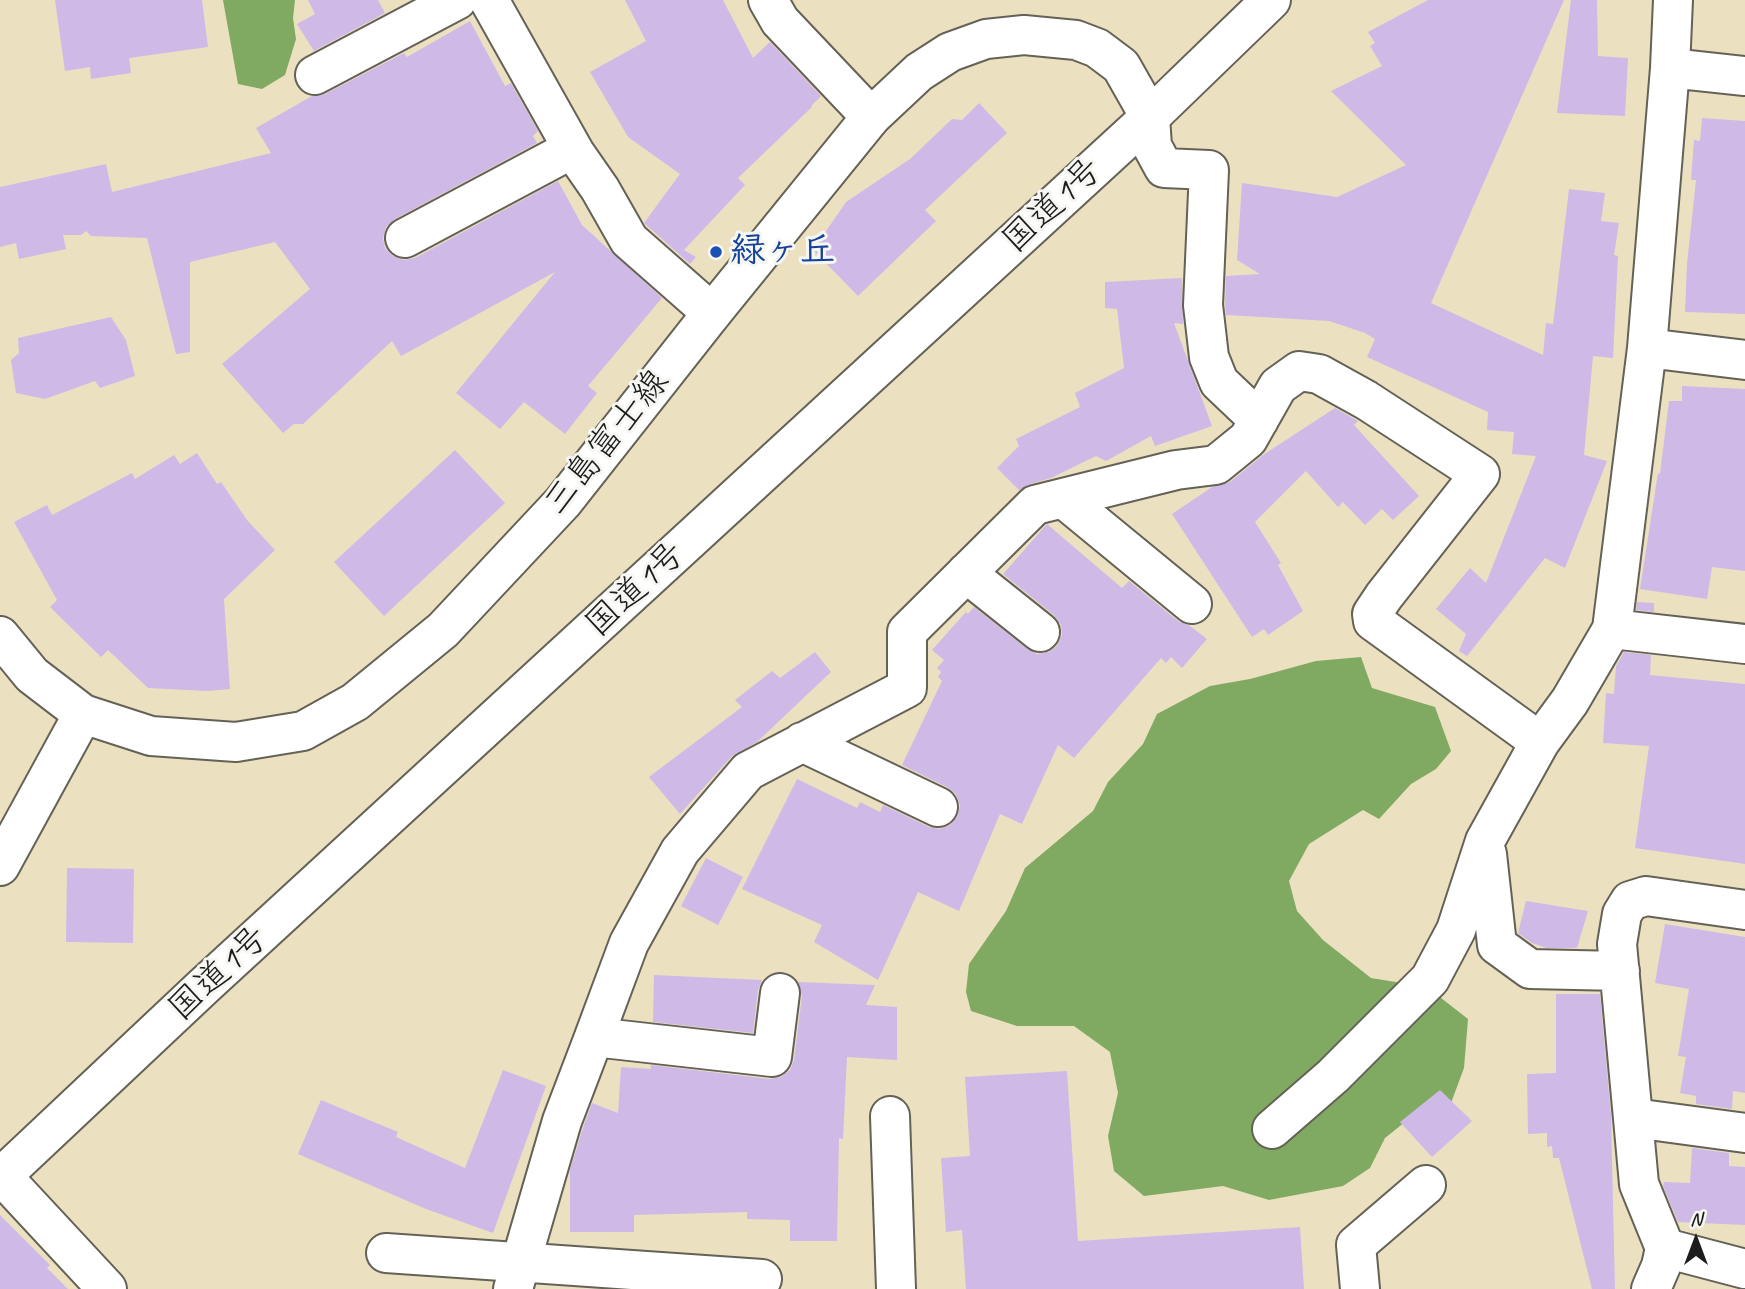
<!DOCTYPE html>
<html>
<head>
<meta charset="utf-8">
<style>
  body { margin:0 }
  #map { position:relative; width:1745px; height:1289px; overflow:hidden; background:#ebe1c1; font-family:Caveat,sans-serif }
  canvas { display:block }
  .north { position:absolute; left:1661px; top:1205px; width:70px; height:70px; -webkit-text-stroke:5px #f6f6f2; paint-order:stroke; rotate:0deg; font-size:19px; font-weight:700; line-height:28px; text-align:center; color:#1c1c1c }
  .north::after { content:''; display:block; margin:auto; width:24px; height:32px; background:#1c1c1c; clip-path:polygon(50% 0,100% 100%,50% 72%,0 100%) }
</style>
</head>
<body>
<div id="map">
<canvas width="1745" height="1289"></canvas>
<div class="north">N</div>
</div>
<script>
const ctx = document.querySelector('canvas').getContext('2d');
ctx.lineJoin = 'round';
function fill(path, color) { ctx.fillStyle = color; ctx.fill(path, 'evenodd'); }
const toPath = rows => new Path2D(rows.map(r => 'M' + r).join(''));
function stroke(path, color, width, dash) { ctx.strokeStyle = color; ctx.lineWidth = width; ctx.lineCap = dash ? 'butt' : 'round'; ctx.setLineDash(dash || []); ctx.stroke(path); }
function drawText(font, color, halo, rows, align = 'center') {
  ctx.font = font + ' Caveat,"Klee One",sans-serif'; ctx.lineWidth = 6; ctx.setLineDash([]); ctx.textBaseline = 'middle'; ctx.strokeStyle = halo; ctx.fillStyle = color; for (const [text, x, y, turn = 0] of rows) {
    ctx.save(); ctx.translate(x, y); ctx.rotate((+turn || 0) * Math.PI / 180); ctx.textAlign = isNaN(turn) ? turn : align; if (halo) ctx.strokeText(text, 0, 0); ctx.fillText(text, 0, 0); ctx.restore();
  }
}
const forest = toPath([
  [223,0,295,0,293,18,296,39,285,75,262,89,238,84],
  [1361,657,1372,688,1435,707,1451,751,1436,769,1411,784,1379,819,1363,810,1309,844,1289,881,1297,911,1323,940,1371,978,1427,987,1468,1019,1464,1068,1451,1103,1410,1118,1385,1138,1370,1168,1343,1186,1269,1200,1223,1186,1144,1196,1114,1171,1108,1136,1118,1093,1110,1052,1074,1026,1017,1026,971,1011,966,992,969,964,1006,911,1025,868,1093,811,1108,782,1143,744,1157,714,1210,686,1250,679,1316,661]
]);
const building = toPath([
  [55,0,202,0,208,47,129,58,131,73,91,79,90,67,65,71],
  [308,0,378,0,385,13,314,51,297,24,315,14],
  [625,0,723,0,753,58,770,42,821,96,811,106,812,107,738,178,745,185,684,250,696,257,690,264,644,223,680,174,628,137,590,72,646,41],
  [1428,0,1564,0,1431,303,1543,355,1546,323,1553,324,1569,189,1605,193,1601,221,1619,223,1614,255,1618,256,1613,358,1593,356,1584,455,1607,461,1565,568,1545,558,1467,656,1459,651,1466,634,1436,609,1470,568,1486,583,1536,456,1512,454,1514,432,1487,430,1488,412,1367,357,1375,339,1365,333,1329,321,1226,315,1225,304,1226,276,1260,274,1237,260,1242,183,1337,197,1406,165,1331,91,1382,66,1370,46,1375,43,1368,32],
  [1571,0,1597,0,1598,56,1628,58,1625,116,1557,113],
  [470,21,505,86,511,83,538,131,533,136,537,143,395,219,386,227,383,238,385,248,393,256,404,260,415,258,558,181,582,225,662,298,588,386,597,393,565,434,524,402,500,429,456,393,555,272,401,356,392,341,303,424,294,424,283,433,222,364,310,289,275,242,190,262,190,352,176,354,147,238,91,236,86,231,81,235,63,235,66,249,19,259,16,243,0,247,0,187,106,164,112,192,271,153,256,128,312,96,325,94,404,53,407,57],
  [979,103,1007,133,925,210,936,221,858,296,813,250,846,202,910,159,952,119,962,120],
  [1702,118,1745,121,1745,314,1685,312,1687,264,1696,180,1691,180,1694,140,1700,141],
  [1182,278,1183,324,1174,323,1212,426,1155,446,1151,436,1106,461,1096,456,1051,478,1030,484,1019,490,997,468,1019,446,1016,439,1080,407,1075,393,1124,368,1117,309,1105,308,1105,282],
  [111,317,126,340,135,376,100,388,95,381,45,399,16,393,11,360,19,353,18,338],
  [1682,386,1745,389,1745,571,1712,567,1707,599,1640,589,1658,473,1660,474,1669,401,1682,401],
  [1335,408,1358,421,1354,425,1419,496,1393,520,1382,509,1365,525,1343,502,1338,507,1306,471,1255,522,1281,563,1278,565,1303,611,1268,635,1264,629,1252,637,1172,514,1212,487,1230,482,1263,455],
  [455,450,505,503,384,616,334,562],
  [197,453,217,484,221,482,247,520,275,550,224,599,230,689,207,691,148,688,108,650,101,657,50,607,57,600,14,522,47,505,52,515,132,473,135,479,174,455,180,464],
  [1047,524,1122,588,1129,581,1178,621,1190,626,1207,639,1182,668,1171,657,1166,663,1161,658,1074,758,1058,745,1022,824,1000,814,959,911,918,892,878,980,814,942,822,925,742,889,797,779,857,808,860,802,880,812,883,805,929,827,939,829,950,825,957,817,960,806,956,794,947,787,902,765,942,681,938,677,941,672,937,668,944,660,932,650,966,612,968,614,974,607,1027,649,1037,654,1049,652,1057,646,1062,635,1061,625,1054,615,1003,574],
  [1637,602,1654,603,1654,612,1636,610],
  [815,652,831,672,757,742,732,756,680,814,649,777,742,707,735,700,772,671,780,678],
  [1624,652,1651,655,1650,675,1745,684,1745,864,1635,848,1649,746,1603,743,1606,693,1614,694,1616,666],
  [706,858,743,877,718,925,681,906],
  [67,868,134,869,133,943,66,942],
  [1526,901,1588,911,1577,948,1547,948,1532,943,1518,933],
  [1665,924,1745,937,1745,1093,1733,1091,1732,1109,1696,1104,1696,1096,1680,1093,1686,1057,1678,1056,1689,989,1655,983],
  [654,975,762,980,758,990,753,1033,653,1022],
  [798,982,875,985,866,1005,897,1007,897,1060,847,1057,843,1139,839,1138,837,1241,790,1241,790,1220,747,1219,747,1212,634,1215,634,1232,570,1232,570,1170,583,1128,592,1103,618,1113,621,1067,651,1069,651,1065,770,1079,781,1077,790,1070,794,1060,802,996],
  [1556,994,1600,994,1611,1115,1615,1289,1592,1289,1559,1158,1553,1158,1552,1146,1547,1147,1547,1133,1528,1134,1527,1074,1556,1073],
  [503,1070,546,1086,493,1233,426,1209,298,1154,321,1100,398,1132,396,1137,465,1168],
  [1067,1071,1078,1241,1300,1227,1304,1289,966,1289,962,1230,946,1232,941,1158,970,1156,965,1077],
  [1440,1090,1472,1121,1432,1157,1400,1122],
  [1692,1148,1729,1153,1729,1166,1745,1167,1745,1225,1678,1222,1663,1186,1664,1182,1690,1183],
  [0,1215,50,1265,47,1268,68,1289,0,1289]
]);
const minor = toPath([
  [489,0,575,153,600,189,629,240,712,313],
  [768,0,780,21,871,117],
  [1673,0,1670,68,1647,348,1612,629,1745,644],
  [1670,68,1745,76],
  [315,75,457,0],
  [1150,117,1152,146,1164,168,1209,170,1203,305,1209,357,1219,382,1259,420],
  [405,238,572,149],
  [1647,348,1745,360],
  [1063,498,1192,604],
  [966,573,1040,632],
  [802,742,938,807],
  [1487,854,1497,945,1530,969,1620,971],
  [0,866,83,714],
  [594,1037,772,1057,780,993],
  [890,1116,896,1289],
  [1634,1118,1745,1133],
  [1272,1129,1333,1076,1430,979,1456,930,1485,841,1540,742,1570,701,1612,629],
  [2,1176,107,1289],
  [1665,1248,1745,1269],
  [386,1253,762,1279],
  [513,1289,562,1121,594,1037,629,943,680,851,748,771,907,688,907,632,1035,505,1176,470,1216,465,1248,439,1278,386,1299,371,1319,374,1366,400,1480,474,1384,596,1372,614,1373,621,1540,742],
  [1360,1289,1356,1245,1426,1185],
  [1651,1289,1661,1266,1665,1248,1639,1184,1617,944,1622,914,1630,901,1646,896,1745,910]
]);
const major = toPath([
  [0,636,32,675,83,714,151,736,236,742,303,731,355,702,443,630,563,502,712,313,871,117,919,72,950,52,986,39,1024,35,1076,40,1097,48,1121,66,1150,117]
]);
const highway = toPath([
  [0,1178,204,986,1150,117,1271,0]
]);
const markers = [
  [716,252,7,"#1a4fb4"]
];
const streetNames = [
  ["国道1号",1053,206,-43],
  ["三島富士線",607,443,-51],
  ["国道1号",636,590,-43],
  ["国道1号",219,974,-43]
];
const transitNames = [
  ["緑ヶ丘",730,252]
];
fill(forest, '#80aa61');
fill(building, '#cfb9e7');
stroke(minor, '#646156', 42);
stroke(major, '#646156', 42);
stroke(highway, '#646156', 42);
stroke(minor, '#fff', 38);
stroke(major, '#fff', 38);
stroke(highway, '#fff', 38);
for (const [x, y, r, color] of markers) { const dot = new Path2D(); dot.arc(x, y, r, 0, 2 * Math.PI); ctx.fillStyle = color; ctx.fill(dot); stroke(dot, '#f6f6f2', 2.5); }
drawText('35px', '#1c1c1c', '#f6f6f2', streetNames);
drawText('bold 35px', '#164399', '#f6f6f2', transitNames, 'left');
</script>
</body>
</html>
